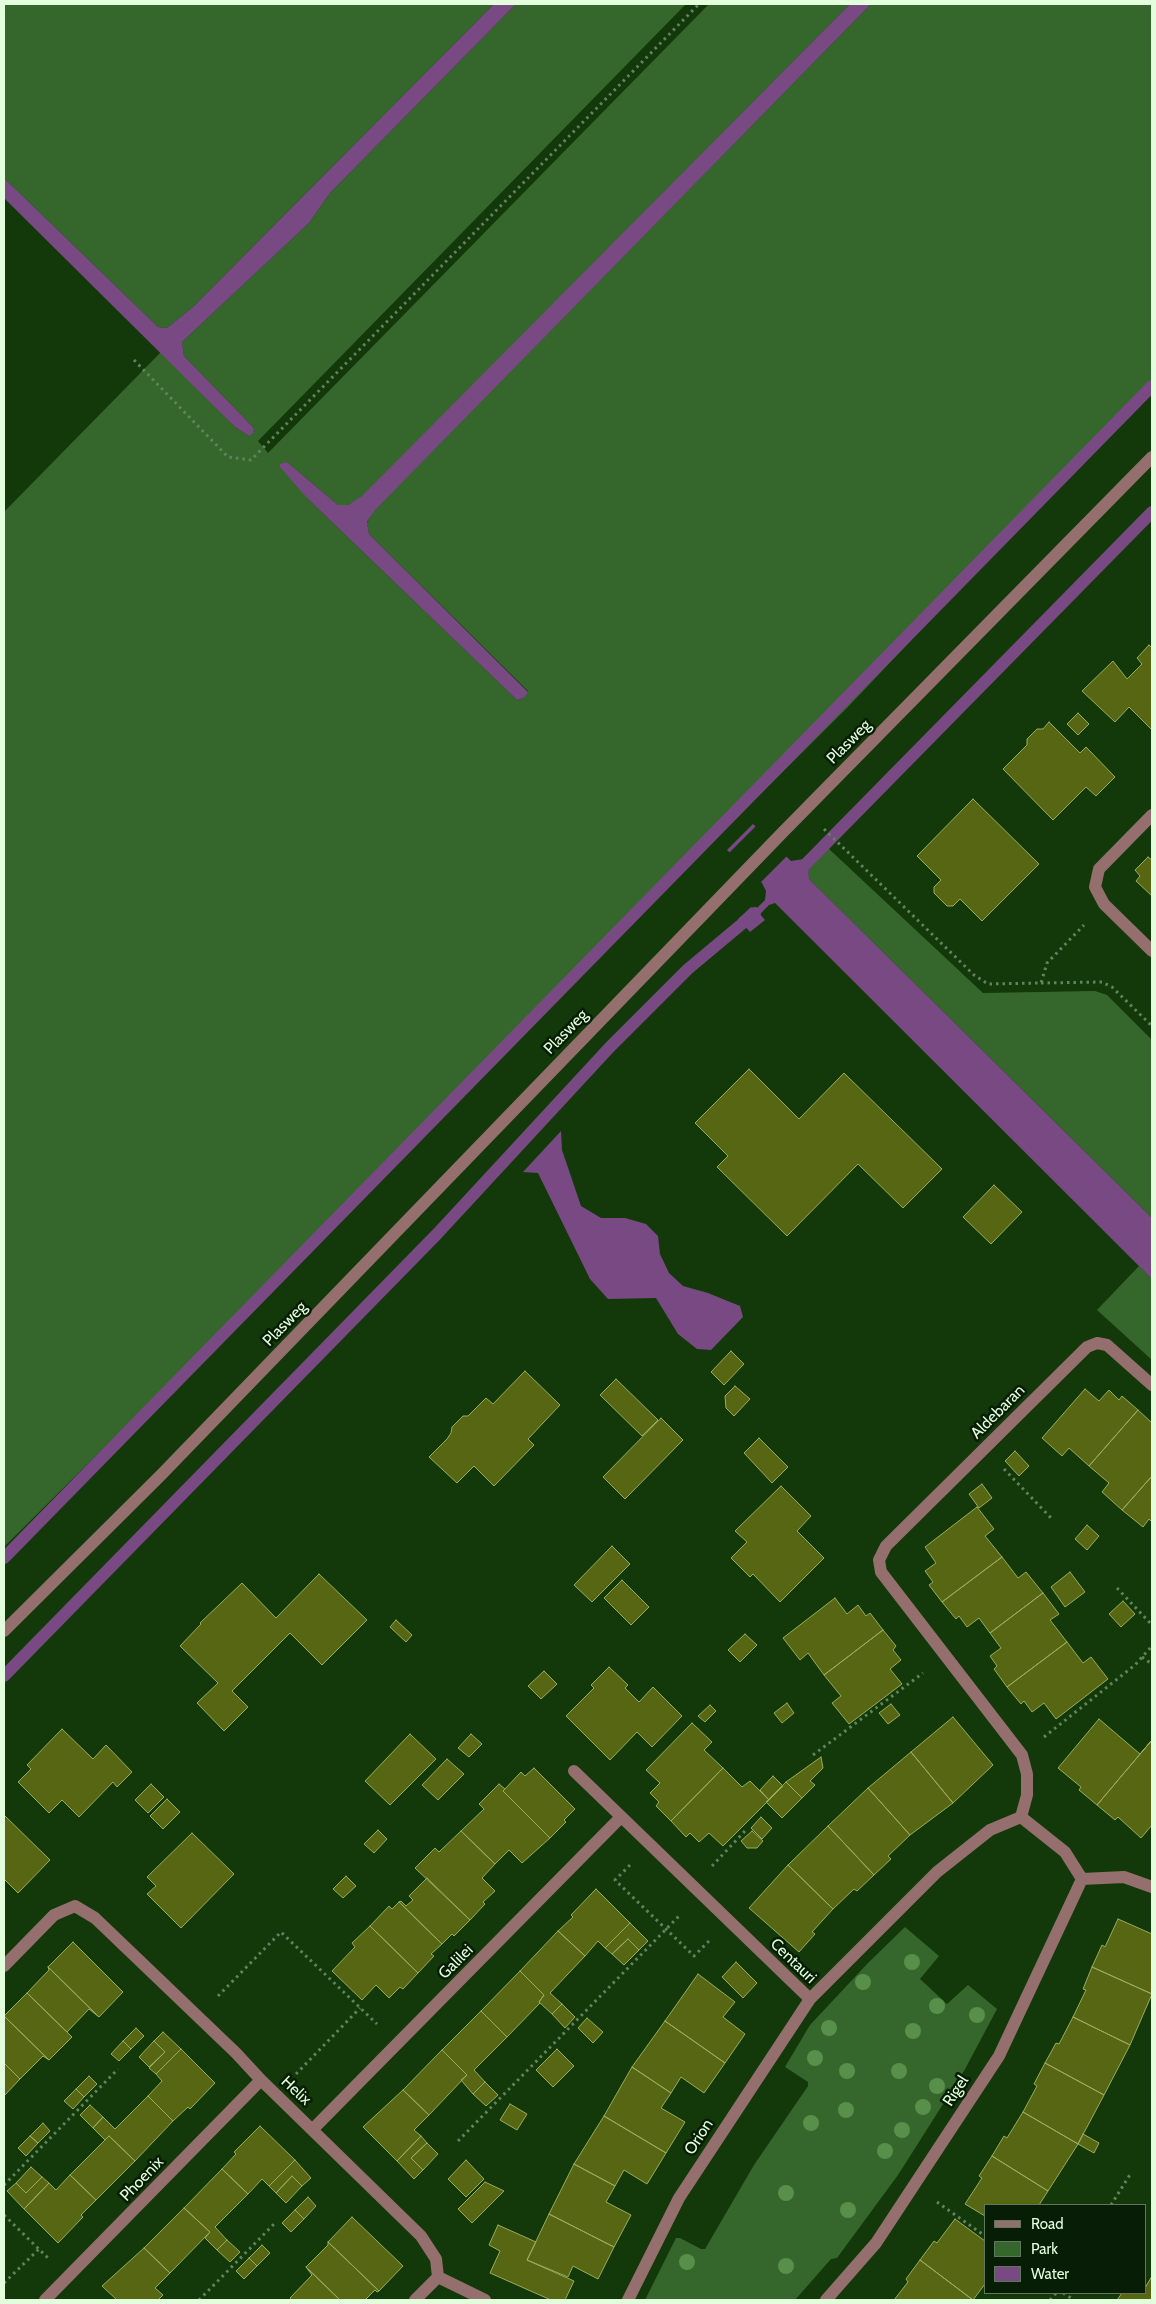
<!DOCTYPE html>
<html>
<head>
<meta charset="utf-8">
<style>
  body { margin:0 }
  #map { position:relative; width:1156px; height:2304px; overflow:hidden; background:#13390a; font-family:Cabin,sans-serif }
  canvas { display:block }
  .frame { position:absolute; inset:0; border:5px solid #e2fedd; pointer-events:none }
  .legend { position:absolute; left:984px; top:2204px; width:162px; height:90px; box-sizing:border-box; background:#081d05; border:1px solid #5f775b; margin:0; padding:6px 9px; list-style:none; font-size:15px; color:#e2fedd }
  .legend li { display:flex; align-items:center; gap:10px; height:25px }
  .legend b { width:25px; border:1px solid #5f775b }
</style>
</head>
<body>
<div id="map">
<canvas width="1156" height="2304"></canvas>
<div class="frame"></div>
<ul class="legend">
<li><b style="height:6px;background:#946f6e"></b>Road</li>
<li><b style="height:14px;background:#35672c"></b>Park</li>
<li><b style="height:14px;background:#794983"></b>Water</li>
</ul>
</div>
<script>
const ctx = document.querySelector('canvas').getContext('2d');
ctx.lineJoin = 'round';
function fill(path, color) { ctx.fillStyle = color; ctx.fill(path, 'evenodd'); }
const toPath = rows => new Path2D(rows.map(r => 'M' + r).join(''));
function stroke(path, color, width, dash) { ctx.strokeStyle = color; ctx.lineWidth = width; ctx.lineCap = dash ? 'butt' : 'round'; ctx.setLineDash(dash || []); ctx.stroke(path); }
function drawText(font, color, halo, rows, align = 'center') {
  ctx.font = font + ' Cabin,sans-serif'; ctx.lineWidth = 5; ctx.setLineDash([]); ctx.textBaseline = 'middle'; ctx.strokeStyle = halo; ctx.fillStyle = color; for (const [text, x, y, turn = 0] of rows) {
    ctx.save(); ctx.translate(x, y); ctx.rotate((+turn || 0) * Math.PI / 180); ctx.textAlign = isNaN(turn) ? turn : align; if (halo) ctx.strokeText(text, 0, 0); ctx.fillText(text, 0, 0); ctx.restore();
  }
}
const green = toPath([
  [4,4,494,4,194,306,167,328,158,327,4,178],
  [516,4,686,4,258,441,268,453,709,4,850,4,363,496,348,505,338,505,287,462,308,499,517,700,524,698,528,691,369,534,367,523,373,511,871,4,1152,4,1152,386,847,708,4,1547,4,512,161,352,235,427,249,436,253,427,184,356,182,342,309,223,330,193],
  [828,848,983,993,1095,991,1107,995,1152,1040,1152,1218,809,879,808,870],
  [1139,1266,1152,1279,1152,1360,1097,1310],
  [905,1927,939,1956,920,1979,947,2004,968,1985,997,2009,964,2071,898,2175,837,2258,831,2259,795,2300,645,2300,676,2238,680,2238,701,2249,705,2249,754,2165,808,2086,808,2082,785,2067,810,2025,868,1963]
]);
const water = toPath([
  [494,4,516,4,330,193,309,223,182,342,184,356,253,427,253,433,249,436,235,427,4,198,4,178,158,327,167,328,194,306],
  [850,4,871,4,374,511,367,522,369,534,528,692,524,698,517,700,308,499,280,467,280,464,287,462,338,505,348,505,362,496],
  [753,824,791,861,804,859,808,863,809,879,1152,1218,1152,1279,775,903,769,905,760,914,765,920,750,932,738,919,751,907,755,910,765,900,766,891,762,883,727,850],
  [561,1131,562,1150,581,1206,601,1218,625,1218,646,1224,658,1236,660,1254,669,1273,683,1286,708,1293,740,1306,743,1317,711,1350,697,1349,678,1334,656,1298,608,1299,590,1279,538,1173,523,1172]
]);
const pier = toPath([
  [757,825,788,855,759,884,728,854]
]);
const stream = toPath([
  [796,874,1152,512],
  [4,1558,1152,386],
  [4,1676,437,1234,609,1048,688,969,755,913]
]);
const building = toPath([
  [1149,645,1152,648,1152,730,1129,707,1115,722,1082,691,1113,661,1127,679,1142,664,1137,658,1149,645],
  [1078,713,1089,724,1078,735,1067,724,1078,713],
  [1049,722,1080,753,1086,747,1115,777,1096,796,1086,787,1053,820,1003,769,1027,745,1027,739,1037,729,1043,729,1049,722],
  [973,799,1039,864,982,921,960,899,953,906,947,906,934,893,934,887,941,880,917,856,973,799],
  [1148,857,1152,860,1152,896,1136,881,1140,876,1135,870,1148,857],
  [749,1069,799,1119,844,1073,942,1169,903,1208,858,1164,787,1236,717,1167,728,1156,695,1123,749,1069],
  [994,1185,1022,1212,991,1244,963,1217,994,1185],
  [731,1351,744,1364,724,1385,711,1372,731,1351],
  [525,1371,560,1405,528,1439,534,1445,494,1486,474,1466,457,1483,429,1457,447,1439,451,1433,452,1427,463,1416,468,1416,486,1398,493,1404,525,1371],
  [616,1379,658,1420,642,1436,600,1395,616,1379],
  [735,1386,750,1399,734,1416,726,1408,725,1396,735,1386],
  [1085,1389,1099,1401,1109,1390,1119,1400,1122,1396,1138,1410,1089,1466,1069,1448,1062,1456,1042,1438,1085,1389],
  [1138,1410,1152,1423,1152,1476,1122,1510,1102,1492,1109,1483,1089,1466,1138,1410],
  [661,1418,683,1440,625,1499,603,1477,661,1418],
  [759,1438,788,1467,772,1483,744,1453,759,1438],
  [1015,1451,1029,1466,1019,1476,1005,1461,1015,1451],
  [1152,1476,1152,1522,1149,1519,1143,1527,1122,1510,1152,1476],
  [982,1484,992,1498,979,1508,969,1494,982,1484],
  [781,1486,811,1516,797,1531,824,1558,780,1602,753,1574,750,1577,731,1558,747,1542,735,1531,781,1486],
  [977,1507,994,1529,985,1536,1002,1557,942,1602,929,1585,933,1582,925,1571,936,1563,925,1547,977,1507],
  [1087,1525,1099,1536,1087,1550,1075,1539,1087,1525],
  [612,1546,630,1564,592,1602,574,1585,612,1546],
  [1002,1557,1018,1578,1026,1572,1043,1593,990,1633,979,1618,967,1627,959,1616,956,1619,942,1602,1002,1557],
  [1070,1572,1085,1592,1065,1607,1051,1587,1070,1572],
  [319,1574,367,1620,322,1665,290,1633,232,1691,248,1707,224,1731,197,1703,218,1683,180,1646,201,1624,200,1623,242,1583,276,1618,319,1574],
  [622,1580,649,1607,631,1625,604,1598,622,1580],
  [1043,1593,1059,1614,1050,1620,1067,1642,1007,1687,994,1669,997,1666,990,1656,1001,1648,990,1633,1043,1593],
  [835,1598,847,1614,858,1605,866,1616,870,1613,883,1630,824,1675,808,1653,800,1660,783,1638,835,1598],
  [1123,1601,1135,1614,1121,1627,1109,1614,1123,1601],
  [396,1620,412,1635,406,1642,390,1627,396,1620],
  [883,1630,896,1646,893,1650,901,1660,890,1669,902,1684,849,1724,832,1703,841,1696,824,1675,883,1630],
  [745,1634,757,1645,740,1662,728,1650,745,1634],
  [1067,1642,1083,1663,1091,1657,1108,1679,1056,1719,1044,1703,1032,1712,1024,1701,1021,1704,1007,1687,1067,1642],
  [609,1667,628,1685,625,1688,639,1702,653,1687,682,1716,652,1747,637,1732,610,1760,566,1716,594,1688,591,1685,609,1667],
  [544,1671,557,1684,541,1699,528,1686,544,1671],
  [787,1703,794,1713,782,1723,774,1713,787,1703],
  [891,1704,900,1715,888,1724,879,1713,891,1704],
  [710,1705,716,1711,705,1722,698,1716,710,1705],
  [953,1717,993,1765,953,1803,911,1752,953,1717],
  [1099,1719,1140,1754,1152,1740,1097,1805,1079,1790,1081,1787,1058,1768,1099,1719],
  [692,1723,712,1742,704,1750,723,1768,671,1821,656,1806,659,1802,650,1793,660,1783,646,1770,692,1723],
  [62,1729,93,1759,106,1745,132,1772,117,1787,113,1782,79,1817,62,1800,49,1813,18,1782,31,1769,27,1765,62,1729],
  [410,1734,436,1759,390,1805,365,1781,410,1734],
  [471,1734,482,1744,469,1757,458,1748,471,1734],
  [1152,1740,1152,1825,1141,1838,1118,1817,1115,1820,1097,1805,1152,1740],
  [911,1752,953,1803,910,1835,868,1788,911,1752],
  [821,1757,823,1768,810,1781,815,1785,802,1798,786,1782,821,1757],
  [447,1759,464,1774,438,1800,422,1785,447,1759],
  [534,1768,575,1809,564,1820,566,1822,550,1838,503,1791,521,1772,525,1776,534,1768],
  [723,1768,742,1787,750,1781,769,1800,723,1846,709,1833,699,1842,690,1833,686,1837,671,1821,723,1768],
  [773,1776,783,1786,769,1800,760,1790,773,1776],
  [786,1782,802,1798,782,1818,766,1802,786,1782],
  [151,1784,164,1797,148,1813,135,1800,151,1784],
  [499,1784,505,1789,503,1791,550,1838,522,1863,509,1850,495,1864,461,1831,484,1809,479,1804,499,1784],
  [868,1788,910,1835,888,1856,891,1859,874,1875,828,1826,868,1788],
  [167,1799,180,1812,163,1829,150,1816,167,1799],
  [4,1815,50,1860,18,1893,4,1879,4,1815],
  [761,1817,772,1828,762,1839,751,1828,761,1817],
  [828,1826,874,1875,857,1891,854,1889,833,1909,788,1865,828,1826],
  [378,1830,387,1839,374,1853,364,1844,378,1830],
  [461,1831,495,1864,482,1878,495,1891,483,1902,485,1904,470,1920,415,1868,435,1848,439,1852,461,1831],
  [752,1831,763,1841,757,1848,747,1848,741,1841,752,1831],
  [192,1833,234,1874,181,1928,147,1894,156,1886,147,1877,192,1833],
  [788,1865,833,1909,812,1932,815,1934,799,1952,749,1908,788,1865],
  [346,1876,356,1886,343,1898,333,1889,346,1876],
  [427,1878,470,1920,454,1936,452,1934,442,1944,399,1902,401,1901,406,1906,413,1900,409,1896,427,1878],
  [596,1889,630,1923,605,1948,598,1941,585,1956,558,1931,573,1917,571,1915,596,1889],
  [399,1902,442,1944,431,1954,434,1956,418,1973,370,1926,389,1906,392,1909,399,1902],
  [1118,1919,1152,1934,1152,1994,1092,1967,1102,1945,1105,1947,1118,1919],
  [630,1923,648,1941,639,1950,628,1939,612,1954,605,1948,630,1923],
  [370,1926,418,1973,403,1989,400,1987,389,1998,376,1985,362,2000,332,1971,355,1947,352,1943,370,1926],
  [558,1931,585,1956,550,1993,562,2004,552,2014,539,2002,544,1995,520,1971,558,1931],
  [628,1939,639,1950,624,1965,612,1954,628,1939],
  [73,1942,123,1992,99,2017,48,1967,73,1942],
  [736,1962,757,1983,743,1998,722,1977,736,1962],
  [48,1967,99,2017,89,2009,67,2032,27,1993,49,1970,48,1967],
  [1092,1967,1152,1994,1130,2045,1073,2017,1086,1990,1083,1989,1092,1967],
  [520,1971,544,1995,539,2002,540,2003,507,2037,481,2011,520,1971],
  [698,1974,735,2002,723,2017,745,2034,725,2063,665,2021,698,1974],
  [27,1993,72,2037,49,2060,4,2016,27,1993],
  [562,2004,575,2017,565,2028,552,2014,562,2004],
  [481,2011,507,2037,474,2070,485,2082,473,2094,461,2080,467,2075,442,2050,481,2011],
  [4,2016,49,2060,43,2056,20,2079,4,2063,4,2016],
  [1073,2017,1130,2045,1104,2095,1045,2063,1056,2043,1059,2044,1073,2017],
  [587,2018,603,2032,593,2043,578,2028,587,2018],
  [665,2021,725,2063,704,2093,681,2077,671,2093,632,2067,665,2021],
  [136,2028,144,2036,131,2049,123,2041,136,2028],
  [163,2032,181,2049,156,2074,149,2068,165,2052,154,2041,163,2032],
  [123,2041,131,2049,119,2061,111,2054,123,2041],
  [154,2041,165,2052,149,2067,139,2057,154,2041],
  [181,2049,215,2083,190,2109,188,2107,173,2121,148,2096,162,2081,156,2074,181,2049],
  [557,2049,574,2066,553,2087,536,2070,557,2049],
  [442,2050,467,2075,429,2115,403,2090,442,2050],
  [4,2063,20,2079,4,2096,4,2063],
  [1045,2063,1104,2095,1078,2144,1023,2112,1037,2086,1034,2084,1045,2063],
  [632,2067,671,2093,661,2108,685,2122,666,2153,604,2116,632,2067],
  [89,2076,97,2084,84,2097,76,2089,89,2076],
  [485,2082,498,2095,486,2106,473,2094,485,2082],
  [76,2089,84,2097,73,2109,64,2101,76,2089],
  [403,2090,429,2115,414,2130,421,2136,397,2161,363,2127,403,2090],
  [148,2096,173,2121,135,2161,109,2136,105,2140,93,2128,103,2117,115,2129,148,2096],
  [510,2104,527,2114,517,2130,500,2120,510,2104],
  [90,2105,103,2117,93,2128,80,2115,90,2105],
  [1023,2112,1078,2144,1048,2191,992,2156,1004,2136,1007,2138,1023,2112],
  [604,2116,666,2153,647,2184,624,2170,615,2186,574,2164,604,2116],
  [43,2123,50,2131,38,2143,30,2136,43,2123],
  [260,2126,295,2160,269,2186,262,2179,248,2194,222,2169,236,2154,234,2152,260,2126],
  [1083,2134,1099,2143,1094,2153,1078,2144,1083,2134],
  [30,2136,38,2143,26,2156,18,2148,30,2136],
  [109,2136,135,2161,96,2200,70,2175,109,2136],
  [421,2136,427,2143,411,2158,423,2170,414,2179,397,2161,421,2136],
  [427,2143,438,2154,423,2170,411,2158,427,2143],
  [992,2156,1048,2191,1039,2205,985,2205,985,2216,965,2204,982,2178,979,2176,992,2156],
  [295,2160,311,2178,302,2186,292,2176,276,2193,269,2186,295,2160],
  [466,2160,484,2179,466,2197,448,2179,466,2160],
  [574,2164,615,2186,606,2202,631,2215,614,2247,549,2214,574,2164],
  [31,2167,42,2177,26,2193,16,2183,31,2167],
  [222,2169,248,2194,215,2227,227,2240,217,2250,205,2238,210,2232,184,2208,222,2169],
  [70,2175,96,2200,81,2215,83,2217,58,2243,24,2209,49,2183,56,2190,70,2175],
  [292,2176,302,2186,286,2203,276,2193,292,2176],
  [42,2177,49,2183,24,2209,7,2191,16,2183,26,2193,42,2177],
  [485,2182,504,2191,472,2223,458,2209,485,2182],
  [308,2197,316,2206,304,2219,295,2210,308,2197],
  [184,2208,210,2232,170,2273,144,2248,184,2208],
  [295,2210,304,2219,291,2232,282,2223,295,2210],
  [549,2214,614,2247,598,2279,573,2266,568,2277,527,2260,549,2214],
  [352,2217,403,2266,379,2291,328,2242,352,2217],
  [955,2219,985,2241,985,2284,973,2300,920,2260,934,2241,937,2243,955,2219],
  [498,2225,536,2242,527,2260,574,2281,565,2300,551,2300,490,2273,500,2251,489,2245,498,2225],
  [227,2240,240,2252,230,2262,217,2250,227,2240],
  [328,2242,379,2291,377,2292,375,2290,365,2300,340,2300,306,2267,328,2245,328,2242],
  [262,2245,270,2253,257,2266,249,2258,262,2245],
  [144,2248,170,2273,155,2288,163,2295,158,2300,117,2300,102,2286,144,2248],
  [249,2258,257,2266,244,2279,236,2271,249,2258],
  [920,2260,973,2300,894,2300,908,2282,906,2279,920,2260],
  [306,2267,340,2300,292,2300,290,2298,312,2275,306,2267],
  [1152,2276,1152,2300,1117,2300,1122,2293,1145,2293,1145,2288,1152,2276]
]);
const path = toPath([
  [134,360,228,457,251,460,699,4],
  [824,829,974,975,988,984,1041,983,1047,963,1084,925],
  [1041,983,1102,982,1112,987,1152,1026],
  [1004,1469,1052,1519],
  [1117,1588,1152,1625],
  [1142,1657,1152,1664],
  [1044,1737,1135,1665,1152,1646],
  [813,1755,923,1673],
  [630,1865,615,1880,694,1956,710,1940],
  [712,1866,745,1831],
  [218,1996,281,1932,377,2024],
  [296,2074,360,2008],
  [458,2141,681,1914],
  [4,2185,118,2069],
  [937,2202,985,2236],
  [1111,2205,1131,2173],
  [4,2215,48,2258],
  [4,2283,39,2249],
  [1063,2293,1074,2300],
  [199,2300,275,2223],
  [1050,2300,1056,2293]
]);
const minor = toPath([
  [1152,815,1099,869,1095,887,1104,904,1152,951],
  [1152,1385,1107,1345,1097,1343,1087,1347,886,1546,879,1560,881,1572,1022,1755,1027,1774,1027,1795,1021,1817,1065,1852,1082,1879,1124,1877,1152,1887],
  [4,1631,161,1475,783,832,1152,457],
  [574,1771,810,1999],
  [4,1966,54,1915,75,1906,95,1918,236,2053,261,2080,421,2236,436,2259,438,2277,485,2300],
  [313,2129,621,1817],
  [45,2300,261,2080],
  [415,2300,438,2277],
  [628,2300,679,2198,810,1999,937,1872,990,1830,1021,1817],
  [826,2300,876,2243,999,2056,1082,1879]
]);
const trees = [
  [912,1962],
  [863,1982],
  [937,2006],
  [977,2015],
  [829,2028],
  [913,2031],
  [815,2058],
  [847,2071],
  [899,2071],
  [937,2086],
  [923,2107],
  [846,2110],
  [811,2123],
  [902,2130],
  [885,2151],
  [786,2193],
  [848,2210],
  [687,2262],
  [786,2266]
];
const streetNames = [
  ["Plasweg",849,742,-45],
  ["Plasweg",566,1032,-46],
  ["Plasweg",285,1324,-46],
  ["Aldebaran",998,1412,-45],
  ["Centauri",793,1961,44],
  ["Galilei",456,1962,-45],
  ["Helix",296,2091,43],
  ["Rigel",956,2091,-57],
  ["Orion",699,2137,-57],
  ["Phoenix",142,2179,-46]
];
fill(green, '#35672c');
fill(water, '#794983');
fill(pier, '#13390a');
stroke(stream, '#794983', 12);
fill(building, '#566613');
stroke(building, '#99ad5e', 1);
stroke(path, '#62845a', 3, [2.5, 4]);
stroke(minor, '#946f6e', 12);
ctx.fillStyle = '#578f4b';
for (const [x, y] of trees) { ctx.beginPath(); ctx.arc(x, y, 8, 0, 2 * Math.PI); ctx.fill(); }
drawText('16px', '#e2fedd', '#081d05', streetNames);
</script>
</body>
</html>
